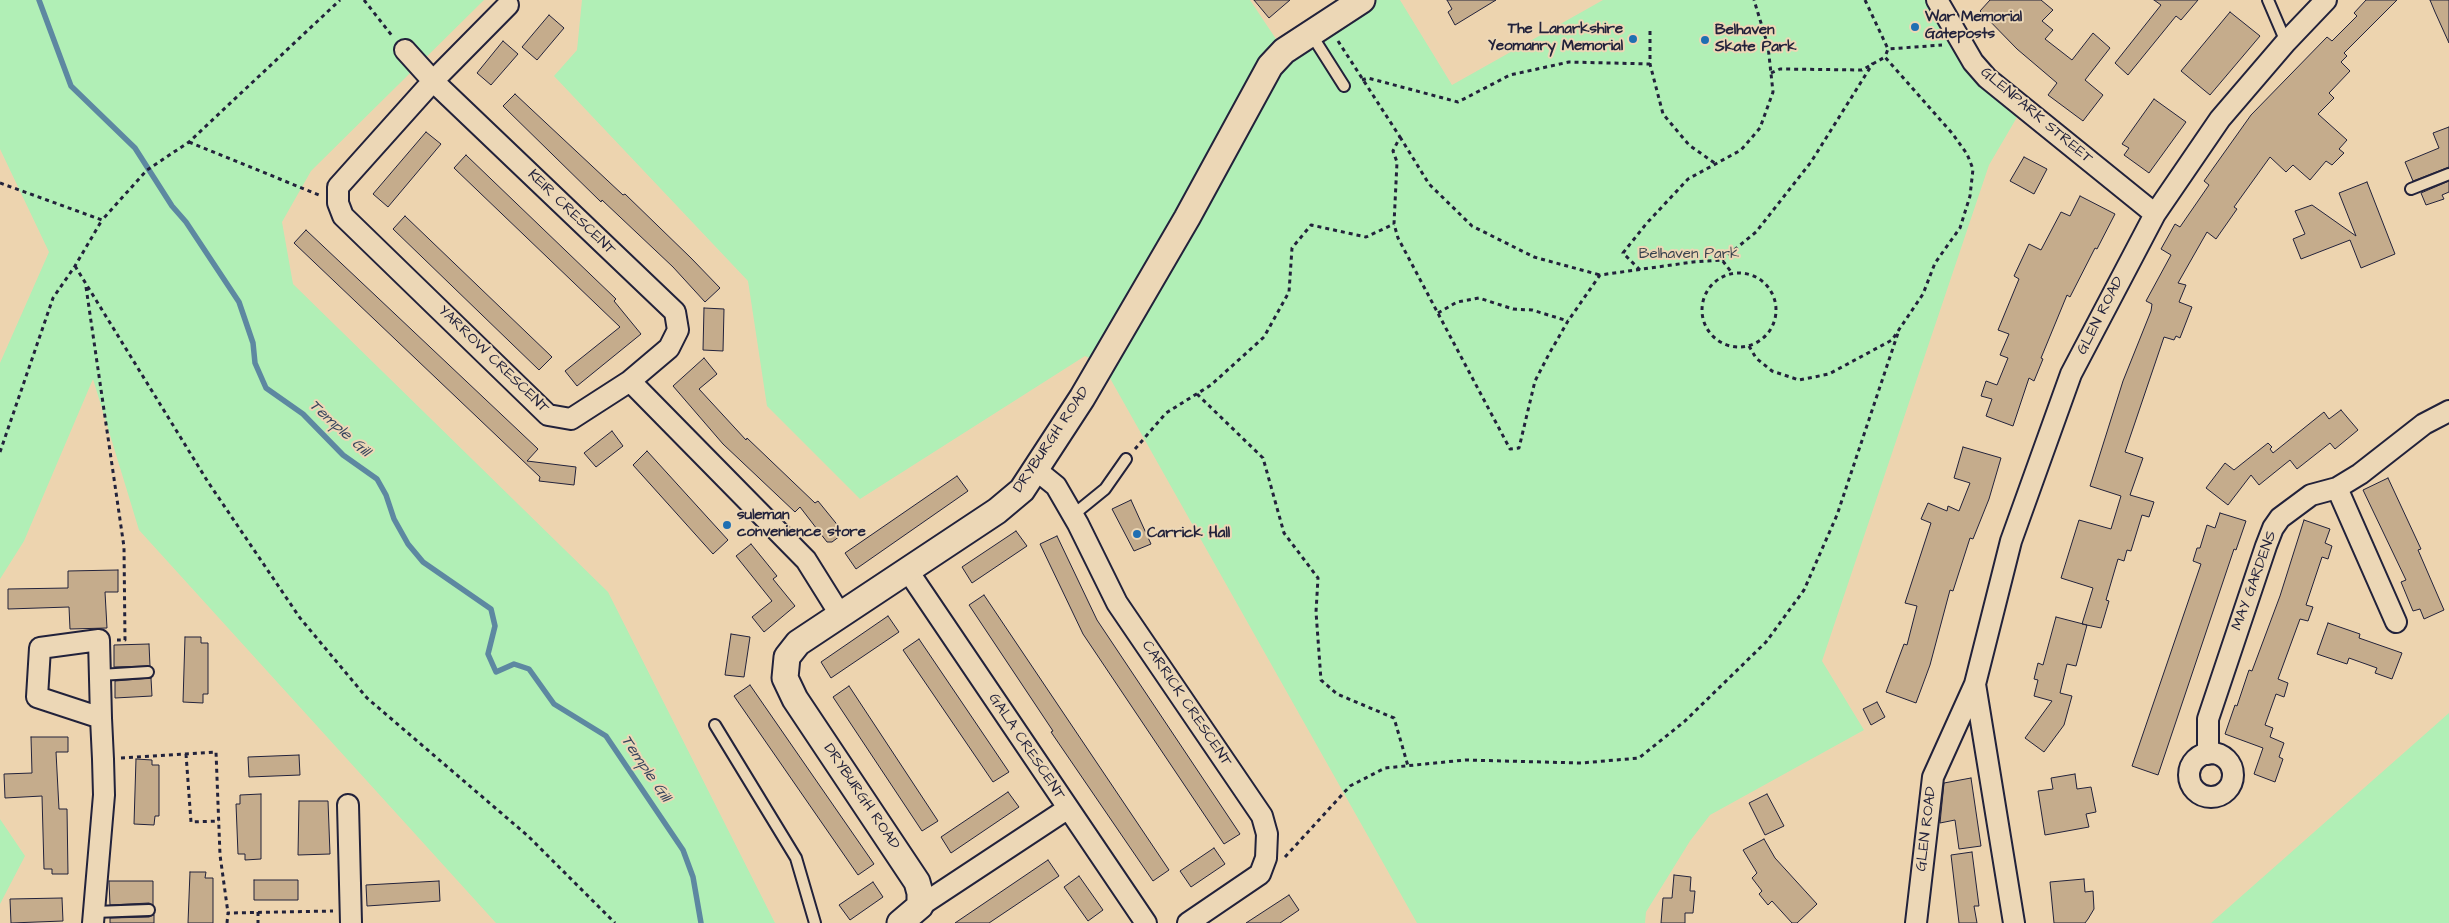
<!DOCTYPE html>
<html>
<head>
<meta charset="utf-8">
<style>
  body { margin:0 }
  canvas { display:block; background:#edd4af }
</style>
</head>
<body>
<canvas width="2449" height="923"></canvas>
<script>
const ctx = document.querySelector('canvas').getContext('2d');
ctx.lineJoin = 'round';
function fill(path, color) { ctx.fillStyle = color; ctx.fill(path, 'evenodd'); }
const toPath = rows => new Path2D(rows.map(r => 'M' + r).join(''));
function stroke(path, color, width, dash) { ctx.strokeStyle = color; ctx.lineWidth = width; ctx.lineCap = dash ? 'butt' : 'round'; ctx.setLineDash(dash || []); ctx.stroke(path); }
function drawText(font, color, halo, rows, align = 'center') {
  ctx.font = font + ' "Architects Daughter",sans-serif'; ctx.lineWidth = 4; ctx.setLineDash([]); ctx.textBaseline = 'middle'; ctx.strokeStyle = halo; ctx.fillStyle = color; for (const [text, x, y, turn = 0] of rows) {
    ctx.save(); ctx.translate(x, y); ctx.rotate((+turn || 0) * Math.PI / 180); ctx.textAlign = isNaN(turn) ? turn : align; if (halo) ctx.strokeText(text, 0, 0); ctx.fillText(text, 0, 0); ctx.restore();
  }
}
const green = toPath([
  [0,0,484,0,311,171,282,222,293,284,608,592,775,923,496,923,139,530,93,379,24,541,0,579,0,363,49,252,0,149],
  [582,0,1250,0,1284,51,1362,0,1400,0,1452,85,1603,0,1937,0,1958,38,2023,107,1989,165,1822,661,1864,730,1710,815,1690,841,1646,912,1645,923,1417,923,1102,364,1085,356,860,499,767,406,748,281,554,76,577,50],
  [2449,713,2449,923,2211,923],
  [0,819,25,856,0,904]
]);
const stream = toPath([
  [39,0,71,86,135,148,172,206,186,222,239,302,253,343,255,363,266,388,303,414,343,455,377,479,386,495,394,519,408,544,423,562,491,609,495,626,488,654,496,672,514,664,529,669,554,704,606,736,683,850,693,877,701,923]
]);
const building = toPath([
  [1254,0,1290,0,1269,18,1254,0],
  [1447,0,1496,0,1455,25,1448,12,1452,9,1447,0],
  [1990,0,2041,0,2053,10,2042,21,2053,30,2045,39,2072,60,2093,33,2110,48,2085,80,2103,95,2083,121,2048,95,2057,83,2017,49,1980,11,1990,0],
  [2154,0,2198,0,2181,20,2176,16,2128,75,2115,63,2161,5,2154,0],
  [2366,0,2397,0,2344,53,2347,56,2341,62,2350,71,2329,93,2334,98,2318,114,2347,140,2339,149,2344,153,2332,165,2326,161,2310,180,2293,165,2286,172,2270,157,2234,207,2237,209,2216,239,2207,232,2178,283,2186,285,2179,302,2192,307,2180,338,2176,336,2174,340,2164,337,2125,452,2143,458,2130,495,2154,502,2149,517,2142,515,2131,551,2127,550,2124,561,2118,559,2106,600,2109,601,2101,628,2082,624,2093,588,2061,578,2079,520,2111,529,2121,496,2090,486,2123,381,2151,311,2152,304,2146,301,2171,255,2161,249,2175,224,2180,227,2209,185,2204,181,2251,115,2327,37,2332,41,2357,16,2354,13,2366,0],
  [2430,0,2449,0,2449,43,2435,12,2430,0],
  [2230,12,2260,36,2210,95,2181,71,2230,12],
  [549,15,564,28,537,60,522,47,549,15],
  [503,41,518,54,491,85,477,73,503,41],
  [515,94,623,195,625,194,691,258,720,288,705,302,673,267,602,200,601,202,503,106,515,94],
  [2154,99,2186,122,2149,173,2124,155,2129,148,2122,144,2154,99],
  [2449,127,2449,167,2413,181,2405,162,2439,148,2433,133,2449,127],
  [426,132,441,144,388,207,373,194,426,132],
  [466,155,616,299,614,301,641,334,577,386,565,371,620,327,454,168,466,155],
  [2024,157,2047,169,2034,194,2010,181,2024,157],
  [2449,181,2449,192,2442,195,2444,199,2426,205,2421,193,2449,181],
  [2367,182,2395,254,2361,268,2350,240,2301,259,2293,239,2305,234,2295,211,2312,205,2356,236,2339,193,2367,182],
  [2080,196,2115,214,2097,249,2095,248,2070,297,2067,295,2041,358,2043,359,2034,381,2029,378,2013,426,1986,416,1992,399,1981,396,1986,381,1997,385,2008,358,2000,355,2009,334,1998,330,2019,279,2014,276,2029,244,2041,250,2061,212,2070,216,2080,196],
  [405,216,552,357,539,370,393,229,405,216],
  [306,230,538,449,527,461,576,467,574,485,539,481,540,477,294,243,306,230],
  [704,308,724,309,723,351,703,350,704,308],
  [704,358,717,374,699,389,746,440,747,438,815,503,818,501,844,533,832,542,827,542,800,507,795,512,723,444,673,386,704,358],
  [2341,410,2358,430,2335,449,2330,443,2297,469,2290,460,2259,485,2251,475,2228,505,2206,488,2225,463,2234,470,2268,443,2272,447,2270,449,2273,453,2324,412,2329,419,2341,410],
  [612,431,623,446,596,467,584,453,612,431],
  [1963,447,2001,458,1989,499,1973,539,1970,538,1953,591,1950,590,1930,665,1916,703,1886,692,1904,644,1907,645,1917,606,1905,603,1931,523,1921,519,1928,503,1947,511,1948,506,1959,511,1970,483,1954,478,1963,447],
  [647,451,728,540,713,554,633,465,647,451],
  [957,476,968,491,856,569,845,553,957,476],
  [2388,478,2421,549,2418,550,2444,610,2424,619,2420,609,2413,611,2401,582,2406,580,2363,490,2388,478],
  [1131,500,1151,544,1134,551,1112,509,1131,500],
  [2220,513,2246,521,2236,550,2234,549,2158,775,2132,766,2201,564,2193,561,2197,548,2200,548,2207,525,2215,528,2220,513],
  [2304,520,2330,529,2325,543,2332,546,2328,559,2322,557,2306,605,2313,607,2308,621,2300,619,2278,679,2288,683,2284,697,2276,694,2265,725,2273,728,2270,737,2284,743,2279,757,2283,759,2275,782,2254,774,2263,748,2225,734,2235,705,2237,706,2249,670,2252,671,2280,596,2304,520],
  [1016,531,1027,546,972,583,962,567,1016,531],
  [1057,536,1097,620,1240,834,1224,844,1083,634,1040,544,1057,536],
  [751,544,777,576,773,579,795,606,764,632,752,617,772,601,736,556,751,544],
  [118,570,118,592,105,592,107,628,70,629,69,607,8,609,8,589,68,588,68,571,118,570],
  [984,595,1169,870,1153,881,1051,732,1053,731,969,605,984,595],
  [888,616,899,632,831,678,821,662,888,616],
  [2056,617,2087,625,2076,666,2067,664,2060,693,2072,696,2064,725,2044,752,2025,738,2052,701,2034,696,2038,680,2034,679,2038,663,2043,665,2056,617],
  [2328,623,2360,634,2359,638,2402,653,2392,679,2375,673,2377,668,2349,658,2347,664,2317,654,2328,623],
  [731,634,750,637,744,677,725,675,731,634],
  [185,637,201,637,201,643,208,643,208,694,203,694,203,703,183,702,185,637],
  [919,639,1009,772,993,782,903,650,919,639],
  [149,644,150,666,114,667,114,645,149,644],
  [151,678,152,696,115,698,115,681,151,678],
  [750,685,874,864,858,875,734,696,750,685],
  [849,686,938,821,922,831,833,697,849,686],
  [1877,702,1885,717,1871,725,1863,709,1877,702],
  [31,737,68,737,68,752,56,752,59,809,67,809,68,874,52,874,52,869,44,869,42,796,5,798,4,774,32,773,31,737],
  [299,755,300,775,249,777,248,757,299,755],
  [136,759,152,760,152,765,159,765,159,816,155,816,154,825,134,824,136,759],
  [2075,774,2077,789,2091,787,2096,812,2086,814,2089,827,2045,835,2038,791,2053,789,2051,778,2075,774],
  [1971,778,1981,846,1959,849,1955,820,1940,823,1944,783,1971,778],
  [1008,792,1019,807,951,853,941,837,1008,792],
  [261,794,261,859,245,860,245,854,238,854,236,804,240,804,240,795,261,794],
  [1767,794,1784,826,1765,835,1749,803,1767,794],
  [299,801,328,801,330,854,298,855,299,801],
  [1764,839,1775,858,1817,904,1797,923,1792,923,1772,901,1768,905,1759,894,1762,891,1752,878,1757,873,1743,850,1764,839],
  [1214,848,1225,864,1191,887,1180,871,1214,848],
  [1972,852,1979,906,1974,906,1977,923,1959,923,1951,855,1972,852],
  [1048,860,1059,876,989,923,955,923,1048,860],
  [190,872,206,872,205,878,213,878,213,923,188,923,190,872],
  [1674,875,1691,877,1690,891,1695,891,1693,913,1685,913,1685,923,1661,923,1663,898,1672,898,1674,875],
  [1079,876,1103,910,1088,921,1064,887,1079,876],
  [2084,879,2085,892,2093,891,2094,909,2088,919,2085,923,2054,923,2050,882,2084,879],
  [254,880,298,880,298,900,254,900,254,880],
  [109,881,153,881,153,905,149,903,110,905,109,881],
  [439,881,440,901,367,906,366,885,439,881],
  [873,882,883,897,850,920,839,905,873,882],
  [1289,895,1299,910,1280,923,1246,923,1289,895],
  [62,898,63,921,11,923,10,899,62,898],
  [154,915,154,923,110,923,110,918,149,917,154,915]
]);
const path = toPath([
  [364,0,393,37],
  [1865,0,1888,49],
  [1650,31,1650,64,1663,114,1689,145,1716,164],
  [1338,41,1400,137,1393,151,1397,162,1394,224,1398,238,1510,449,1519,448,1535,381,1549,354,1568,321,1600,275,1693,262,1722,260,1732,273],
  [1771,73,1780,69,1862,70,1885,57],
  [1362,80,1368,78,1458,102,1510,75,1569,62,1650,64],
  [1400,137,1429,184,1472,226,1534,257,1600,275],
  [189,142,319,195],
  [0,183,102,220,147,170,189,142,340,0],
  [1722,260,1756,232,1811,162,1873,63],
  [75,266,208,482,300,618,367,698,528,836,615,923],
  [1640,270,1623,253,1646,224,1688,179,1741,150,1760,128,1773,92,1768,46,1754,0],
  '1702 310a37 37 0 1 1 74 0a37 37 0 1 1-74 0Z',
  [86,287,124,547,125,640,117,640],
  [1438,313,1457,302,1479,298,1513,309,1532,310,1568,321],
  [1749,346,1756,358,1772,371,1799,380,1829,374,1892,340,1923,294,1935,263,1960,228,1970,196,1973,169,1967,154,1952,133,1885,57,1888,49,1942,45],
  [1197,394,1263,458,1284,533,1318,578,1316,612,1321,680,1337,694,1394,718,1408,766],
  [1135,449,1166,413,1211,385,1264,337,1289,292,1292,248,1311,225,1366,237,1394,224],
  [0,452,53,298,75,266,102,220],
  [186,754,191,822,219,821],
  [121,758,216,752,220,855,228,913],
  [1285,857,1350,786,1385,768,1465,760,1581,763,1639,758,1685,721,1766,642,1804,590,1837,515,1899,330],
  [258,912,258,923],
  [227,923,228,913,333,911]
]);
const service = toPath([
  [2268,0,2286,42],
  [1311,34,1344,86],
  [2411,189,2449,174],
  [1073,515,1105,489,1126,459],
  [100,675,148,672],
  [715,725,796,858,815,923],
  [94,912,149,910]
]);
const minor = toPath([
  [1937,0,1973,62,1987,78,2155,214],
  [508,5,433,81,338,187,338,203,343,216,548,415,571,419,630,381,806,560,841,616],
  [405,50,433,81,675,312,678,330,669,348,630,381],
  [1035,469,1056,486,1078,524,1117,603,1262,816,1267,834,1266,858,1260,874,1188,923],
  [2337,488,2396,622],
  [908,571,1146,923],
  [1975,684,2014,923],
  '2189 775a22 22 0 1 1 44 0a22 22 0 1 1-44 0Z',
  [2208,754,2208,719,2266,546,2273,528,2280,518,2311,495,2337,488,2360,474,2424,424,2449,411],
  [348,805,351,923],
  [920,906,1067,809],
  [93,923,104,795,103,759,101,718,99,640,40,648,37,697,101,718],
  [1916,923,1933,777,1975,684,2011,541,2071,374,2155,214,2220,119,2286,42,2326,0]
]);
const tertiary = toPath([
  [900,923,920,906,920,893,917,882,795,699,785,678,787,657,798,643,997,511,1022,490,1082,398,1187,218,1270,66,1284,51,1362,0]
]);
const markers = [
  [1915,27,5,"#1f6fb2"],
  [1633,39,5,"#1f6fb2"],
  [1705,40,5,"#1f6fb2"],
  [727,525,5,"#1f6fb2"],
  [1137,534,5,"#1f6fb2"]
];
const poiNames = [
  ["War Memorial",1925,18],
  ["Gateposts",1925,35],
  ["The Lanarkshire",1623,30,"right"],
  ["Yeomanry Memorial",1623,47,"right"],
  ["Belhaven",1715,31],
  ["Skate Park",1715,48],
  ["suleman",737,516],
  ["convenience store",737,533],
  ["Carrick Hall",1147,534]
];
const streetNames = [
  ["GLENPARK STREET",2036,116,40],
  ["KEIR CRESCENT",571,213,44],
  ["GLEN ROAD",2101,316,-63],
  ["YARROW CRESCENT",493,360,44],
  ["DRYBURGH ROAD",1052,440,-56],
  ["MAY GARDENS",2255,581,-70],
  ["CARRICK CRESCENT",1186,704,56],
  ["GALA CRESCENT",1026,747,56],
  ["DRYBURGH ROAD",861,797,56],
  ["GLEN ROAD",1927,829,-83]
];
const parkNames = [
  ["Belhaven Park",1689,255]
];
const waterNames = [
  ["Temple Gill",339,429,42],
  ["Temple Gill",645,769,56]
];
fill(green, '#b1efb6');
stroke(stream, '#5d88a1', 5.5);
fill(building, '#c5ac8c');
stroke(building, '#22223b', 1);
stroke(service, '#22223b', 14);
stroke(minor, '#22223b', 24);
stroke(tertiary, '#22223b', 29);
stroke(path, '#22223b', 3, [4, 4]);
stroke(service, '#ecd7b6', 10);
stroke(minor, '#ecd7b6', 20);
stroke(tertiary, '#ecd7b6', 25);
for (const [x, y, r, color] of markers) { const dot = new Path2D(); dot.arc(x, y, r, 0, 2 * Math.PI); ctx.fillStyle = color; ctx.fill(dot); stroke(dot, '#ecd7b6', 2); }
drawText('bold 15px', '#22223b', '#ecd7b6', poiNames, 'left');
drawText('15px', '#22223b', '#ecd7b6', streetNames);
drawText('15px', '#37414d', '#ecd7b6', parkNames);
drawText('italic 16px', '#36445d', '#ecd7b6', waterNames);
</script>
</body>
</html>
